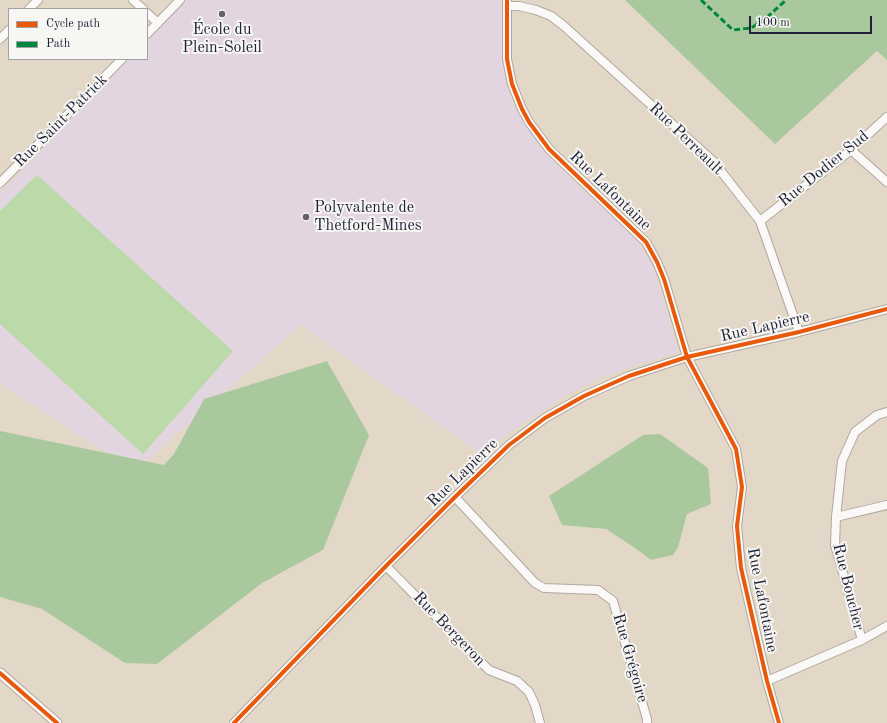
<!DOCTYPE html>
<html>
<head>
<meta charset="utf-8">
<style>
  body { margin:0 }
  #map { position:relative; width:887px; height:723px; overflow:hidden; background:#e3d8c7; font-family:"Old Standard TT",serif }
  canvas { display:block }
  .legend { position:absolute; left:8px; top:8px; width:140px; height:52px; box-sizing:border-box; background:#f6f6f2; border:1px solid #a1a1a9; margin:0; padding:5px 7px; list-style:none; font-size:12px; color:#22223b }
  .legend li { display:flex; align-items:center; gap:8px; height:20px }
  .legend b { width:20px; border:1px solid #a1a1a9 }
  .scale { position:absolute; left:749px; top:16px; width:123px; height:18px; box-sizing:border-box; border:2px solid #22223b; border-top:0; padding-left:5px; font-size:12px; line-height:14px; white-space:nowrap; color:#22223b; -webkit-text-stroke:3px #f6f6f2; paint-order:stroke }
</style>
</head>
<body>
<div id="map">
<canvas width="887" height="723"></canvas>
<ul class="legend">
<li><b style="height:5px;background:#e8590c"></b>Cycle path</li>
<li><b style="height:5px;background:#00873e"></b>Path</li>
</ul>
<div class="scale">100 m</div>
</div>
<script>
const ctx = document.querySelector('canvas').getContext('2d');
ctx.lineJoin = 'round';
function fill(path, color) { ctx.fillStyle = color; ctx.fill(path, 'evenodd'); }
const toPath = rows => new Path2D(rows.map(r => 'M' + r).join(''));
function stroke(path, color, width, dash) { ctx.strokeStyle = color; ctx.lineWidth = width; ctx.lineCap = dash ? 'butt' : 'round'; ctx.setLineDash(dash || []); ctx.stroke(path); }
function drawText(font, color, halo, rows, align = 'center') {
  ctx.font = font + ' "Old Standard TT",serif'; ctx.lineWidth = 4; ctx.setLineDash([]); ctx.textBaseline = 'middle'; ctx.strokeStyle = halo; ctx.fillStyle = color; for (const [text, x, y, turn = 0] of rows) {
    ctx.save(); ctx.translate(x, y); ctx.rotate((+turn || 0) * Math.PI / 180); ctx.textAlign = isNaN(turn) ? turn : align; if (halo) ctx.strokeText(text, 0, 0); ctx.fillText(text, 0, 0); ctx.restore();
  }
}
const built = toPath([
  [185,0,501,0,505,82,519,116,552,160,638,241,653,267,679,352,624,369,593,381,558,400,523,423,482,455,301,325,135,471,0,384,0,193,129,59,147,59,147,40]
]);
const green = toPath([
  [37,175,233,351,143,454,0,324,0,211]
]);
const forest = toPath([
  [625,0,887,0,887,60,877,51,775,144],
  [327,361,369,435,323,550,262,583,157,664,125,663,42,609,0,597,0,431,164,465,174,454,204,399],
  [660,434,708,468,711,504,687,514,678,547,673,555,651,560,635,548,606,529,562,525,549,496,643,435]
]);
const minor = toPath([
  [133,0,143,9],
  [507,0,507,59,512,84,522,109,529,122,549,149,646,242,657,262,664,279,687,357,736,449,742,487,737,526,741,568,767,681,779,723],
  [507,6,519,6,536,10,551,16,564,26,713,161,760,221,799,332],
  [29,9,38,0],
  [147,13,158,23],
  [147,34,180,0],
  [0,39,9,30],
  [851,150,887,182],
  [0,183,122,59],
  [760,221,851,150,887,117],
  [455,497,535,583,544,588,598,590,613,601,647,719,647,723],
  [836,517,887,505],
  [386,566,489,670,517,681,529,692,535,705,540,723],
  [862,640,835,545,836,517,842,461,855,432,877,415,887,412],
  [767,681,862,640,887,626],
  [234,723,386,566,455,497,509,445,545,418,584,396,629,376,687,357,799,332,887,309]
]);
const tertiary = toPath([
  [0,673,57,723]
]);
const quiet = toPath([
  [701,0,733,30,751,28,764,20,786,0]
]);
const cycleway = toPath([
  [507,0,507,59,512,84,522,109,529,122,549,149,646,242,657,262,664,279,687,357,736,449,742,487,737,526,741,568,767,681,779,723],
  [0,673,57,723],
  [234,723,386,566,455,497,509,445,545,418,584,396,629,376,687,357,799,332,887,309]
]);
const markers = [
  [222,14,4,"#66626c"],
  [306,217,4,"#66626c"]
];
const poiNames = [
  ["École du",222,30],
  ["Plein-Soleil",222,48],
  ["Polyvalente de",314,208,"left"],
  ["Thetford-Mines",314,226,"left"]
];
const streetNames = [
  ["Rue Saint-Patrick",61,121,-45],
  ["Rue Perreault",686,139,44],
  ["Rue Dodier Sud",824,169,-39],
  ["Rue Lafontaine",610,191,44],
  ["Rue Lapierre",765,327,-13],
  ["Rue Lapierre",463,473,-44],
  ["Rue Boucher",848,587,76],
  ["Rue Lafontaine",762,600,79],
  ["Rue Bergeron",449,629,46],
  ["Rue Grégoire",630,658,74]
];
fill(built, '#e3d5df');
fill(green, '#bbd9a9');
fill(forest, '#aac89d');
stroke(minor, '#afa89f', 10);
stroke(tertiary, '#afa89f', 11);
stroke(minor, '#fbf9f7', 8);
stroke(tertiary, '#fbf9f7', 9);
stroke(quiet, '#00873e', 3, [6, 3]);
stroke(cycleway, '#e8590c', 4);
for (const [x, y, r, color] of markers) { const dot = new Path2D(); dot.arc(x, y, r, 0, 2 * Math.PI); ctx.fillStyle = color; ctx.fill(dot); stroke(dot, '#f6f6f2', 1.5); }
drawText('16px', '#22223b', '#f6f6f2', poiNames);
drawText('16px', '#22223b', '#f6f6f2', streetNames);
</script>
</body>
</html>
